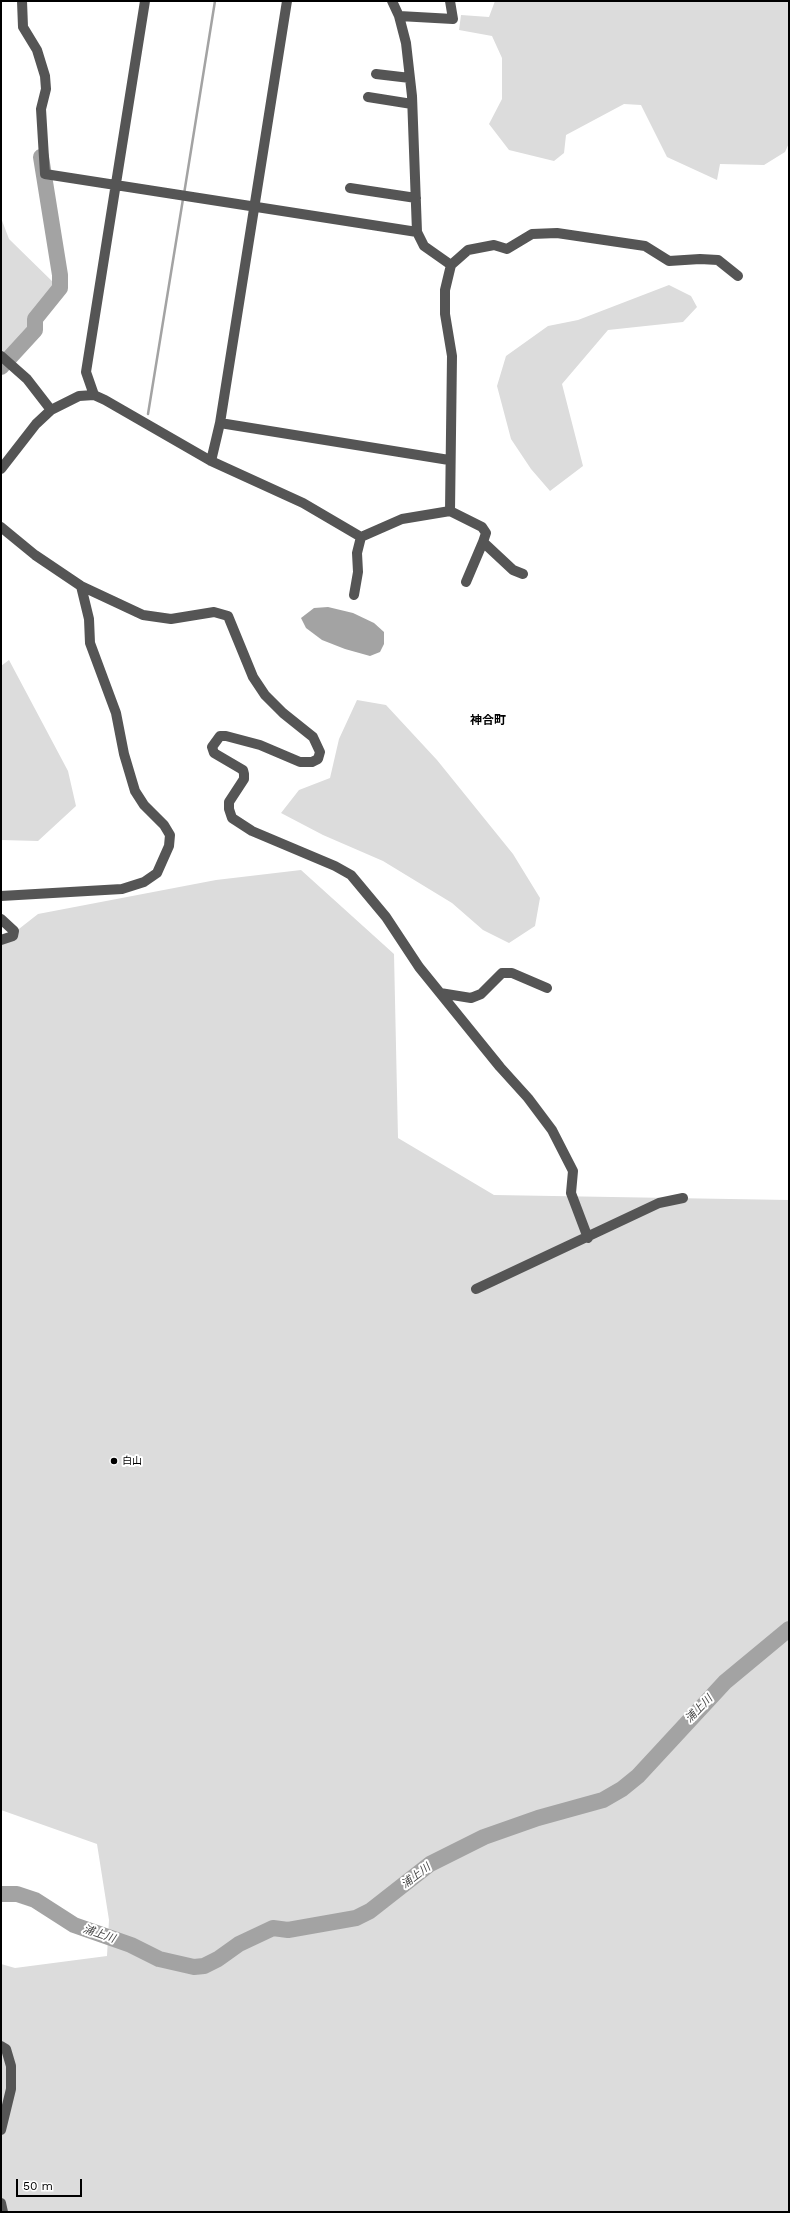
<!DOCTYPE html>
<html>
<head>
<meta charset="utf-8">
<style>
  body { margin:0 }
  #map { position:relative; width:790px; height:2213px; overflow:hidden; background:#fff; font-family:"Work Sans",sans-serif }
  canvas { display:block }
  .frame { position:absolute; inset:0; border:2px solid #000; pointer-events:none }
  .scale { position:absolute; left:16px; top:2179px; width:66px; height:18px; box-sizing:border-box; border:2px solid #000; border-top:0; padding-left:5px; font-size:12px; line-height:14px; white-space:nowrap; color:#000; -webkit-text-stroke:3px #fff; paint-order:stroke }
</style>
</head>
<body>
<div id="map">
<canvas width="790" height="2213"></canvas>
<div class="frame"></div>
<div class="scale">50 m</div>
</div>
<script>
const ctx = document.querySelector('canvas').getContext('2d');
ctx.lineJoin = 'round';
function fill(path, color) { ctx.fillStyle = color; ctx.fill(path, 'evenodd'); }
const toPath = rows => new Path2D(rows.map(r => 'M' + r).join(''));
function stroke(path, color, width, dash) { ctx.strokeStyle = color; ctx.lineWidth = width; ctx.lineCap = dash ? 'butt' : 'round'; ctx.setLineDash(dash || []); ctx.stroke(path); }
function drawText(font, color, halo, rows, align = 'center') {
  ctx.font = font + ' "Work Sans","Noto Sans JP",sans-serif'; ctx.lineWidth = 4; ctx.setLineDash([]); ctx.textBaseline = 'middle'; ctx.strokeStyle = halo; ctx.fillStyle = color; for (const [text, x, y, turn = 0] of rows) {
    ctx.save(); ctx.translate(x, y); ctx.rotate((+turn || 0) * Math.PI / 180); ctx.textAlign = isNaN(turn) ? turn : align; if (halo) ctx.strokeText(text, 0, 0); ctx.fillText(text, 0, 0); ctx.restore();
  }
}
const green = toPath([
  [495,1,789,1,789,143,785,152,764,165,720,164,717,180,667,157,641,105,624,104,566,135,564,153,554,161,509,150,489,124,502,99,502,58,492,36,459,30,461,15,489,17],
  [1,218,9,239,57,286,29,323,33,328,6,357,1,354],
  [669,285,691,296,697,307,683,322,608,330,562,384,583,466,550,491,531,469,511,439,497,386,506,356,548,326,578,320],
  [9,660,68,771,76,806,38,841,1,840,1,666],
  [357,700,386,705,437,760,513,854,540,898,535,926,509,943,483,930,452,903,383,861,323,835,281,813,299,790,330,778,339,739],
  [301,870,394,954,398,1138,494,1195,789,1200,789,2212,1,2212,1,1964,15,1968,107,1956,109,1920,97,1844,1,1810,1,943,38,914,216,880]
]);
const water = toPath([
  [328,607,353,613,374,623,384,632,384,644,380,652,370,656,345,649,322,640,306,628,301,618,314,608]
]);
const stream = toPath([
  [184,194,215,1],
  [148,414,183,199]
]);
const river = toPath([
  [1,367,35,330,35,319,60,288,60,275,41,157],
  [1,1894,17,1894,35,1900,74,1925,131,1945,159,1959,194,1967,204,1966,218,1959,239,1944,273,1928,288,1930,356,1918,370,1911,430,1864,484,1837,538,1818,603,1800,622,1789,638,1776,725,1682,789,1629]
]);
const minor = toPath([
  [22,1,23,27,37,50,45,76,46,89,41,109,45,174,417,232],
  [392,1,399,16,406,43,412,96,417,232,424,246,451,265],
  [399,16,453,19,450,1],
  [376,74,410,78],
  [368,97,412,104],
  [350,188,416,198],
  [1,356,27,379,51,410],
  [94,395,86,372,145,1],
  [220,423,449,460],
  [211,461,220,423,287,1],
  [1,469,36,424,51,410,79,396,94,395,105,400,211,461,303,503,361,537],
  [450,511,482,527,486,533,483,542,513,570,523,574],
  [1,527,35,555,81,586,143,615,171,619,214,612,228,616,253,677,265,695,283,713,313,737,320,752,318,759,312,762,300,762,260,745,226,736,220,736,212,747,214,753,243,770,244,774,244,779,229,802,229,809,232,818,252,831,335,866,351,875,386,917,419,967,500,1067,528,1098,552,1130,573,1171,571,1193,588,1238],
  [361,537,402,519,450,511,452,356,445,314,445,290,451,265,468,250,494,245,507,249,532,234,557,233,645,246,669,261,700,259,718,260,738,276],
  [466,582,483,542],
  [354,595,358,572,357,553,361,537],
  [1,896,122,889,144,882,157,873,169,846,170,835,164,825,144,805,135,791,124,754,116,713,90,643,89,619,81,586],
  [1,919,14,931,13,936,1,940],
  [440,993,471,998,481,994,502,973,512,973,547,988],
  [476,1289,659,1203,683,1198],
  [1,2046,6,2049,11,2066,11,2089,1,2130],
  [1,2203,3,2212]
]);
const markers = [
  [114,1461,4,"#000"]
];
const poiNames = [
  ["白山",122,1461]
];
const waterNames = [
  ["浦上川",699,1709,-46],
  ["浦上川",416,1876,-37],
  ["浦上川",99,1934,19]
];
const quarterNames = [
  ["神合町",488,720]
];
fill(green, '#dcdcdc');
fill(water, '#a3a3a3');
stroke(stream, '#a3a3a3', 2.5);
stroke(river, '#a3a3a3', 16);
stroke(minor, '#555', 10);
for (const [x, y, r, color] of markers) { const dot = new Path2D(); dot.arc(x, y, r, 0, 2 * Math.PI); ctx.fillStyle = color; ctx.fill(dot); stroke(dot, '#fff', 1.5); }
drawText('10px', '#000', '#fff', poiNames, 'left');
drawText('italic 11px', '#444', '#fff', waterNames);
drawText('bold 12px', '#000', '#fff', quarterNames);
</script>
</body>
</html>
